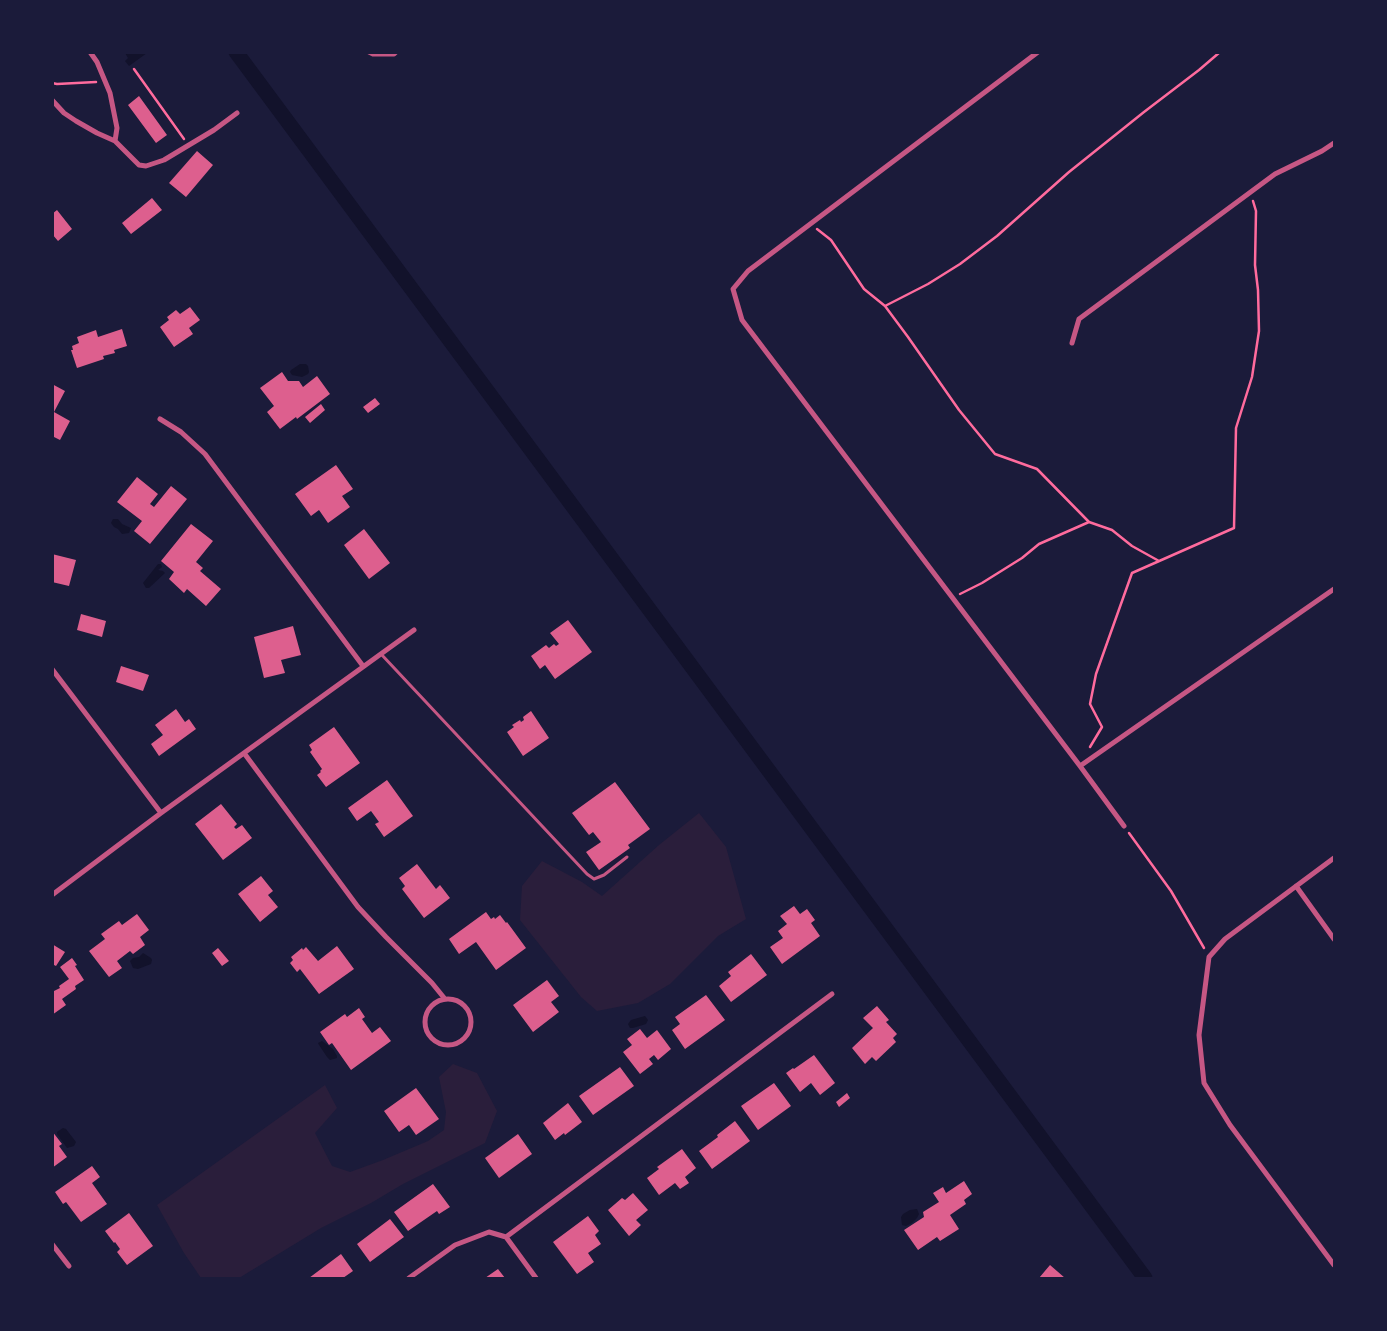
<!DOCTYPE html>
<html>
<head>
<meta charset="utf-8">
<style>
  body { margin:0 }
  #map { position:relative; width:1387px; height:1331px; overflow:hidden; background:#1b1b3a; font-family:"Space Grotesk",sans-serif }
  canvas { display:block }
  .frame { position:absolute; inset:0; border:54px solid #1b1b3a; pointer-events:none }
</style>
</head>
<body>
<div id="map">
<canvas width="1387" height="1331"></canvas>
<div class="frame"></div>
</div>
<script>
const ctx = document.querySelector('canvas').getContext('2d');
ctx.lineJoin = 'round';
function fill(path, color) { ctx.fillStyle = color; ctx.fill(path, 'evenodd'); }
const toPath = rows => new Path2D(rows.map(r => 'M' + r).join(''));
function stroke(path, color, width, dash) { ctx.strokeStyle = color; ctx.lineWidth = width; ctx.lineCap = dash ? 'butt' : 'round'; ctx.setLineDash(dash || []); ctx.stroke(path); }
const green = toPath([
  [699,813,726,847,746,919,718,936,670,984,638,1003,597,1011,581,997,520,920,522,886,542,861,582,882,602,896,659,845],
  [453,1064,477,1073,497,1111,485,1143,403,1184,371,1203,321,1228,239,1278,201,1278,184,1253,157,1205,325,1085,337,1108,315,1133,332,1166,350,1172,383,1160,428,1141,444,1130,446,1112,439,1077]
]);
const water = toPath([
  [125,53,147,53,129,66,125,61,128,58],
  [300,364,306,364,308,366,309,372,308,374,302,377,292,375,290,372,291,370],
  [113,519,118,519,122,524,131,528,129,533,122,534,118,529,114,527,111,523],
  [158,564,161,564,162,567,158,570,163,571,165,573,149,588,146,588,143,583],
  [143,953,151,958,152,960,151,964,138,969,133,968,130,961,133,958,139,957],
  [645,1016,648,1020,646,1024,633,1028,630,1028,628,1024,631,1020],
  [322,1041,333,1049,337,1056,337,1058,330,1060,327,1057,319,1045,318,1043],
  [63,1128,66,1129,76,1142,74,1146,67,1148,57,1134,57,1132],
  [917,1209,919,1214,917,1218,912,1223,906,1226,902,1225,901,1217,903,1214,910,1210]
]);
const canal = toPath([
  [236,52,1145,1278]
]);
const building = toPath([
  [139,96,167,135,156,143,128,105],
  [197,151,213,165,186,197,169,183],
  [152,198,162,210,131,234,122,223],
  [57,210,72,229,58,241,52,234,52,214],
  [190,307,200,320,189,328,193,334,174,347,160,327,169,320,167,317,176,310,180,314],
  [122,329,127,346,114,350,115,353,103,356,104,359,77,368,71,350,73,350,72,346,79,343,77,337,96,330,98,337],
  [282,372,288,381,299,381,303,387,317,376,330,394,297,419,296,417,280,429,267,412,274,406,260,388],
  [52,384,65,391,54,412,70,421,60,440,52,436],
  [375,398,380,404,368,413,363,407],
  [321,404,325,410,310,423,305,417],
  [336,465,353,489,342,496,350,507,328,523,319,510,311,516,295,494],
  [137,477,158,494,150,504,154,507,171,486,187,499,150,544,134,531,142,521,117,502],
  [191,524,213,541,196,562,203,568,200,571,221,589,206,606,187,589,184,593,169,579,174,572,161,561],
  [364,529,390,563,369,579,344,545],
  [52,554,76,560,69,586,52,582],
  [81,614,106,621,102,637,77,630],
  [568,620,592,652,555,679,545,665,540,669,531,656,546,645,549,648,554,644,556,646,559,644,550,633],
  [293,626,301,655,281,660,285,673,264,678,254,637],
  [121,666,149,675,143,691,116,682],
  [176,709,185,722,189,719,196,729,159,756,151,744,163,735,155,725],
  [531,711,549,738,523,756,507,732,514,727,512,725,520,720,521,722,524,720,523,717],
  [334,727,360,763,326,787,317,775,321,772,320,771,322,769,310,752,312,750,309,745],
  [387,780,413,816,384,837,375,824,379,822,371,811,357,821,348,808],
  [615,782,650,829,628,845,630,848,599,870,586,852,601,842,593,832,589,835,572,813],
  [221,804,237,824,234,827,236,829,242,825,252,838,223,860,195,824],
  [417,864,436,889,440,885,450,898,424,918,402,889,405,886,399,878],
  [261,876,273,891,268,895,278,907,260,922,238,894],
  [794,906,800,914,807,909,815,920,811,923,820,936,782,964,770,947,783,938,778,931,787,924,780,916],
  [486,912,491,919,494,917,495,919,500,915,506,923,507,922,526,948,496,970,476,942,459,954,449,939],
  [137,914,149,930,140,937,145,945,133,954,130,951,117,961,122,968,109,977,89,951,105,939,101,934,119,921,122,925],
  [52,944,65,952,56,966,52,964],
  [337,946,354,969,319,994,300,969,297,972,290,963,293,960,291,957,302,948,303,950,306,947,318,961],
  [218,948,229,961,222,966,212,953],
  [751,954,767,975,731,1002,719,986,731,976,728,972],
  [72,958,77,965,75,966,84,980,75,986,76,989,62,999,66,1005,52,1015,52,992,60,988,59,986,69,979,60,967],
  [547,980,559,996,551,1002,559,1012,533,1032,513,1005],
  [706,995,725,1020,685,1049,672,1030,680,1024,675,1017],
  [877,1006,889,1020,886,1022,897,1034,893,1038,896,1042,876,1061,872,1057,865,1064,852,1048,873,1028,863,1018],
  [359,1008,365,1017,362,1019,372,1033,380,1027,391,1041,351,1070,332,1043,329,1045,320,1032,345,1014,347,1017],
  [640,1029,647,1038,657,1030,671,1049,658,1060,654,1055,649,1059,653,1064,640,1074,623,1052,632,1045,627,1039],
  [814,1055,835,1083,820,1095,811,1083,800,1092,786,1073,793,1068,794,1069],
  [620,1067,634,1086,593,1115,579,1096],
  [774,1083,791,1106,758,1130,741,1106],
  [416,1088,439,1119,416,1135,409,1125,399,1132,384,1111],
  [847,1093,850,1098,839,1107,836,1102],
  [568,1103,582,1122,565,1135,564,1133,555,1140,543,1123],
  [735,1121,750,1141,712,1169,699,1151,718,1137,717,1135],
  [52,1131,62,1144,59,1146,67,1157,52,1168],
  [518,1134,532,1154,499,1178,485,1158],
  [682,1149,696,1168,685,1177,689,1183,680,1189,675,1183,659,1195,647,1178,659,1169,657,1167],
  [92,1166,100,1177,92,1183,107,1204,81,1222,66,1202,63,1204,55,1192],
  [964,1181,972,1194,964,1200,966,1204,950,1215,959,1229,940,1241,937,1237,918,1250,904,1230,924,1217,923,1212,939,1202,933,1193,943,1187,946,1193],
  [433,1184,450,1207,439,1214,437,1211,408,1231,394,1212],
  [633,1193,648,1210,636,1220,641,1225,629,1236,608,1210,622,1198,625,1200],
  [129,1213,153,1246,127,1265,117,1252,120,1249,115,1242,114,1243,105,1231],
  [588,1216,599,1231,595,1235,601,1244,588,1253,594,1262,577,1274,553,1242],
  [390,1219,404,1237,370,1262,357,1244],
  [341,1254,353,1271,343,1278,309,1278],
  [1050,1265,1065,1278,1039,1278],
  [498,1269,505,1278,485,1278]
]);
const path = toPath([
  [134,69,184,139],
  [52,83,57,84,96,82],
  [817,229,831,240,864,289,885,306,908,337,959,410,995,454,1037,469,1089,522],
  [885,306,928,284,960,264,997,236,1069,172,1144,112,1199,70,1220,52],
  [960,594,982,583,1022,558,1039,544,1089,522,1112,530,1132,546,1159,561],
  [1090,747,1102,727,1090,704,1096,674,1132,573,1234,528,1236,428,1252,377,1259,331,1258,290,1255,265,1256,211,1253,201],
  [1129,833,1171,891,1204,948]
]);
const service = toPath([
  [381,654,587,874,594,879,604,875,627,857]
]);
const minor = toPath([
  [369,52,373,54,394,54,396,52],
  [1038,52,748,271,733,289,742,320,1080,766,1124,826],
  [52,100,64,113,76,121,97,133,115,141,117,128,110,93,97,62,90,52],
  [115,141,139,165,146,166,164,160,214,130,237,113],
  [1072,343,1079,319,1275,174,1322,151,1334,143],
  [160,419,181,432,205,454,363,666],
  [52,669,161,813],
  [244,753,358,907,386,937,432,983,445,999],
  [1080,766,1334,589],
  [1334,858,1225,939,1209,957,1199,1035,1204,1083,1230,1125,1334,1265],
  [1296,886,1334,939],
  [52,895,161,813,414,630],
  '425 1022a23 23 0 1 1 46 0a23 23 0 1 1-46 0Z',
  [506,1237,832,994],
  [506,1237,536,1278],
  [52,1244,69,1266],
  [409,1278,455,1245,489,1232,506,1237]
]);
fill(green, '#2a1e3b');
fill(water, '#12122b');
stroke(canal, '#12122b', 15);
fill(building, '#dd5f8e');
stroke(path, '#ff6b9d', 2.5);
stroke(service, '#c65784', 3);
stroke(minor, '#c65784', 5);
</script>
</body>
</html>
